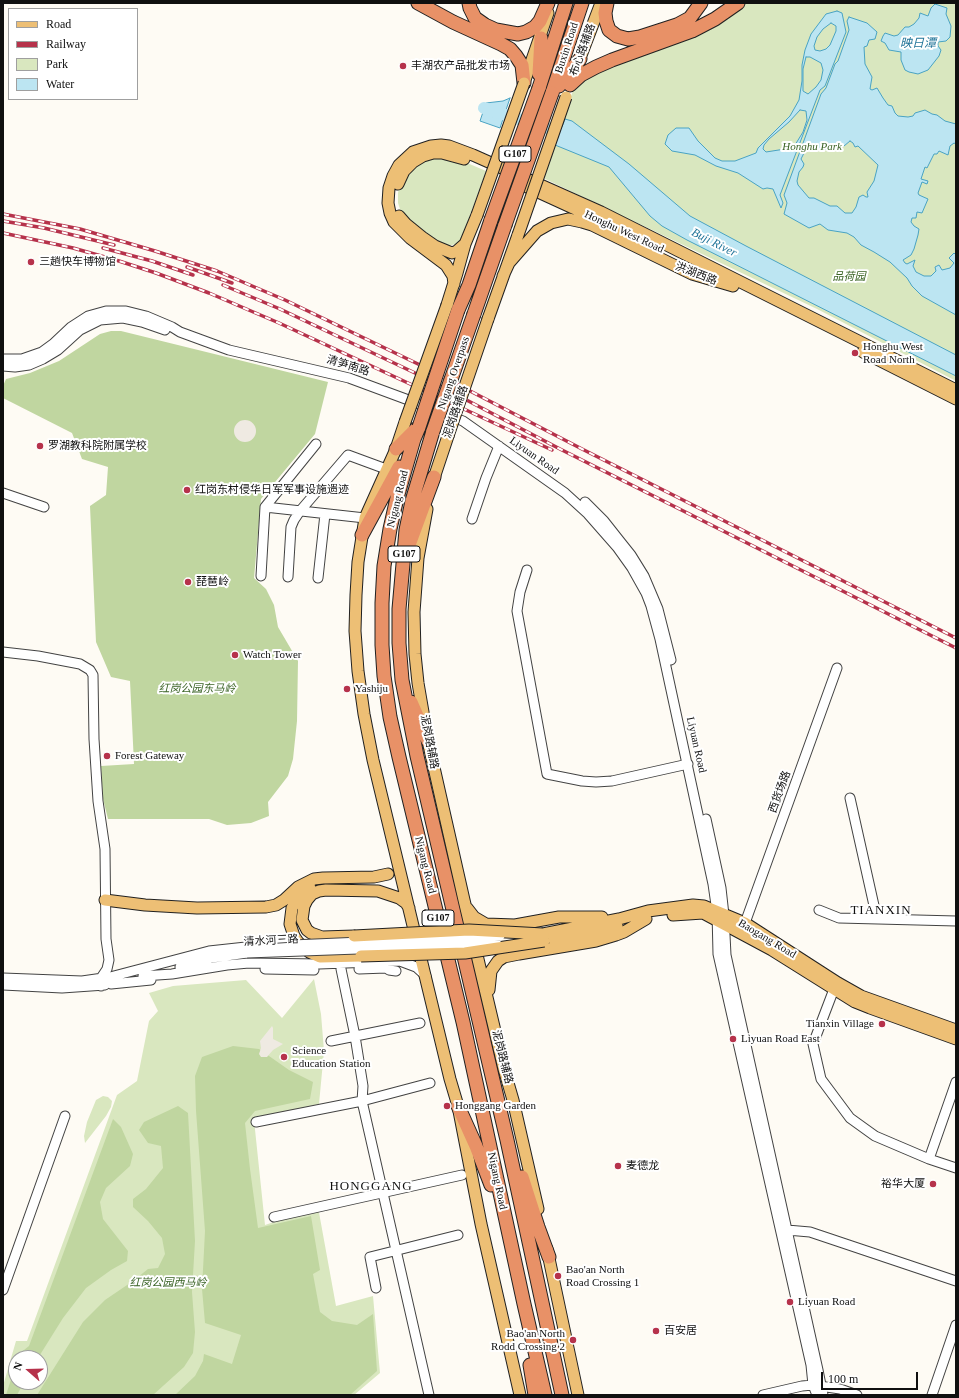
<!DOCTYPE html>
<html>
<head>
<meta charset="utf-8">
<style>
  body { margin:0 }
  #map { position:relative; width:959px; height:1398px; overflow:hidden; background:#fefbf4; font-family:"Times New Roman",serif }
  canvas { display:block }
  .frame { position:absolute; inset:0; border:4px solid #101010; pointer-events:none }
  .legend { position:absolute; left:8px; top:8px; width:130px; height:92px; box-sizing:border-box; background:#fff; border:1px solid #9f9f9f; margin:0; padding:5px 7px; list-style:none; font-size:12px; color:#101010 }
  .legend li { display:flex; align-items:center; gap:8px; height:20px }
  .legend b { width:20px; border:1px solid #9f9f9f }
  .north { position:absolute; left:8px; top:1350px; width:40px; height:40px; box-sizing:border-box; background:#fff; border:1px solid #9f9f9f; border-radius:50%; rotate:290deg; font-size:11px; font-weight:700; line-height:16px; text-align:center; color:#101010 }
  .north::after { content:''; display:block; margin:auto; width:14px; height:18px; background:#b6324b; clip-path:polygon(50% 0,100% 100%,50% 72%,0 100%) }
  .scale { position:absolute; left:821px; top:1372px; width:97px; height:18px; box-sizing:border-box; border:2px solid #101010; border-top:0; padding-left:5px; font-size:12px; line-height:14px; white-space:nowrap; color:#101010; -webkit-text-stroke:3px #fff; paint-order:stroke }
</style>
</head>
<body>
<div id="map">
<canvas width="959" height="1398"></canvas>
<div class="frame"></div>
<ul class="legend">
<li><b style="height:5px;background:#edbf75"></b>Road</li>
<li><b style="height:5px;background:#b6324b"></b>Railway</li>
<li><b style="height:11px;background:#d9e7bf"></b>Park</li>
<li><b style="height:11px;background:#bce5f2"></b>Water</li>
</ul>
<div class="north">N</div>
<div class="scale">100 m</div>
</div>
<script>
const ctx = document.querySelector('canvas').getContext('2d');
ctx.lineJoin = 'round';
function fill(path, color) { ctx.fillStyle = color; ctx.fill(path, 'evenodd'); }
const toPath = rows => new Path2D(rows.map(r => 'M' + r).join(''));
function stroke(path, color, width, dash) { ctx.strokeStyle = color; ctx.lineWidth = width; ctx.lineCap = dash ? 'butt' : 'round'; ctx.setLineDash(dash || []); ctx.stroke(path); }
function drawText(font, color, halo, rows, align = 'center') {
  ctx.font = font + ' "Times New Roman","Noto Sans SC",serif'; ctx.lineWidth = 4; ctx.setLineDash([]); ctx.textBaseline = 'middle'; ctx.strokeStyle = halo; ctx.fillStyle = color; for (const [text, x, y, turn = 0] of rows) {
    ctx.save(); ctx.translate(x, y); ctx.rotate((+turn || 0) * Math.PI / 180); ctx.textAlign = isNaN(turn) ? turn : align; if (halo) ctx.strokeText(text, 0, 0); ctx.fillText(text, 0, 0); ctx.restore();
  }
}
const green = toPath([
  [746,3,956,3,956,381,817,309,541,177,577,80,706,27],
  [453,157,486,171,462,238,457,244,446,246,434,240,411,224,401,212,398,203,398,193,400,183,406,174,425,159],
  [314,979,321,1014,324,1051,319,1104,254,1120,265,1225,318,1207,336,1306,373,1296,380,1373,354,1395,3,1395,3,1386,16,1341,27,1341,117,1095,137,1081,149,1021,158,1011,149,993,173,986,246,980,282,1018],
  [16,1358,40,1358,40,1382,16,1382],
  [103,1096,108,1097,112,1101,111,1107,106,1116,85,1143,84,1136,87,1122,96,1100]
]);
const forest = toPath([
  [111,331,121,331,328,382,315,434,261,499,254,578,266,589,274,605,278,627,298,661,297,721,293,759,288,776,268,802,269,816,251,823,227,825,209,819,108,819,103,799,101,766,134,764,130,681,111,677,96,642,90,506,106,495,108,467,82,459,72,433,3,398,3,386,6,379,30,373,59,361,100,334],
  [233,1046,259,1049,289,1070,313,1082,310,1099,255,1111,245,1123,250,1169,258,1228,311,1216,320,1270,313,1274,320,1312,332,1321,357,1325,373,1314,377,1371,350,1395,175,1395,195,1376,203,1361,204,1354,232,1364,241,1335,205,1323,202,1289,205,1231,196,1111,195,1076,202,1057],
  [178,1106,188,1113,195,1241,192,1292,195,1332,193,1353,184,1367,153,1395,37,1395,83,1322,105,1300,133,1281,148,1269,158,1268,165,1254,162,1238,148,1221,133,1207,133,1199,146,1189,163,1168,161,1146,148,1143,139,1130,144,1122],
  [113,1119,121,1127,133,1154,130,1166,106,1188,100,1202,103,1219,128,1251,127,1261,111,1270,86,1288,63,1318,38,1358,18,1358,19,1354,29,1346],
  [16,1364,16,1382,24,1382,17,1395,6,1395]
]);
const plaza = toPath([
  '234 431a11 11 0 1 1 22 0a11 11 0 1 1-22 0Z',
  [272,1026,273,1028,273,1039,283,1044,273,1050,267,1057,261,1057,259,1054,261,1048,260,1041]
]);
const water = toPath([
  [935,4,947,8,946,14,951,26,950,37,946,41,938,42,938,46,941,50,939,56,928,70,918,74,909,72,905,70,901,60,901,52,889,50,885,43,881,41,883,36,885,33,894,36,898,35,905,27,909,27,914,24,919,18,920,13,928,16,931,8,935,4],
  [837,11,842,13,846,32,825,86,820,90,780,195,783,203,781,208,773,189,767,188,763,189,738,173,716,166,695,155,672,151,665,144,668,135,676,128,689,128,698,141,715,158,722,161,735,161,756,153,758,148,790,116,799,100,802,81,802,65,805,50,811,34,826,14,837,11],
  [831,23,836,26,836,31,830,45,826,49,820,51,815,50,814,46,817,37,823,29,831,23],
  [806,57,810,57,821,63,823,70,821,80,816,87,808,94,803,91,803,69,806,57],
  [800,110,806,111,807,120,803,132,795,145,785,149,766,152,763,149,764,145,769,139,789,122,800,110],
  [849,17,867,23,877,32,875,39,869,40,867,46,864,47,865,64,872,77,870,89,872,90,877,88,883,98,888,105,892,106,895,113,898,116,908,117,913,116,915,113,925,110,932,114,937,115,945,121,956,124,956,144,954,143,950,146,948,155,939,151,937,154,934,154,927,168,925,167,921,179,928,181,927,184,922,182,918,193,919,195,928,199,922,213,917,212,916,218,912,218,911,222,914,226,919,229,918,235,914,249,911,255,903,260,905,263,907,264,915,260,913,266,916,272,924,276,931,276,936,271,935,267,939,265,942,270,950,268,954,263,949,258,954,253,956,255,956,315,922,296,912,286,907,278,890,262,874,252,861,245,854,237,847,233,828,230,820,224,809,228,784,214,787,203,784,195,821,94,826,88,835,64,838,61,849,30,847,21,849,17],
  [850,141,853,143,855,147,858,146,878,165,874,181,867,192,868,197,866,197,863,195,859,197,856,207,852,213,845,213,837,206,830,206,814,198,809,198,798,185,797,181,799,172,803,167,804,164,801,159,804,153,807,150,816,150,831,149,840,144,844,146,850,141],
  [510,98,500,128,480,121,486,103,503,101,510,98],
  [565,119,572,121,629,164,690,216,746,246,956,355,956,376,687,240,662,226,650,216,609,167,555,145,565,119]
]);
const river = toPath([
  [484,108,565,134]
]);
const minor = toPath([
  [3,359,22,359,42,352,53,344,71,327,88,316,106,311,126,311,146,316,172,327,180,332,229,350,349,378,430,408,463,421,565,493,588,514,617,547,632,568,646,593,651,606,660,639,713,884,717,912,718,954,811,1365,813,1385,817,1395],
  [3,366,15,367,29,365,43,359,58,350,80,330,100,320,123,318,142,322,165,330],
  [3,493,44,507],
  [585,502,604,521,619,540,631,555,644,576,658,609,671,660],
  [265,507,365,518],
  [472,519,486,478,499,446],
  [527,570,520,592,517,611,547,774,582,781,596,782,612,781,688,764],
  [261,576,265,507,316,444],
  [288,577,291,527,294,520,300,511,348,455,386,469],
  [318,578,325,514],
  [3,652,38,656,80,664,90,670,93,675,94,739,98,801,105,849,106,939,109,960,107,969,101,978,101,986],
  [850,798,877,919],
  [706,819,721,888,724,915,726,955,818,1370,823,1395],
  [819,910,839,918,956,921],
  [745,923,837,668],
  [180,967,212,958,247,953],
  [265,969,314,970],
  [341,969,355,1036,363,1086,362,1101,429,1395],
  [359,969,386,968,389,970,396,971],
  [143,976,172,974,227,965,249,963,319,964,400,961,416,967,426,976],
  [3,978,82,981,110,977,209,951,246,947],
  [111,984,151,980],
  [3,985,62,988,105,985],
  [834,989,813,1044,821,1079,850,1118,875,1136,929,1159,956,1168],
  [331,1041,420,1023],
  [256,1122,362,1101,430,1083],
  [929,1159,956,1082],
  [274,1217,462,1175],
  [782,1232,787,1230,810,1232,956,1281],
  [376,1288,370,1257,458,1235],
  [3,1290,65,1116],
  [763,1395,802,1386,813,1385,840,1389,857,1395],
  [932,1395,956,1325]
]);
const major = toPath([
  [577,66,601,3],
  [524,83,548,13],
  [512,180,619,229],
  [398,184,404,171,413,162,423,156,433,153,442,153,464,159],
  [399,216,406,224,422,237,435,246,447,251,452,253,457,251,465,244],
  [503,276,509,263,537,231,551,223,568,219,582,222,592,225,692,274,733,286],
  [454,284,453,276,446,265,410,238,394,222,390,213,388,203,389,188,393,176,399,165,413,152,431,146,441,145,449,146,473,155,601,212,956,390],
  [447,305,457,273,465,244,477,215],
  [488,319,518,235],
  [863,352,956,399],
  [405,422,396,449,365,518,358,562,356,595,355,631,358,671,364,714,373,760,450,1079,458,1106,481,1224,520,1395],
  [432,484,448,436],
  [427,509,418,558,414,612,415,654,418,683,428,741,464,900,504,1069,513,1100,538,1209],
  [310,888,299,896,292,908,290,924,294,936,298,942,309,952,320,957,361,956],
  [105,900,145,905,197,908,266,907,276,905,284,900,298,887,314,879,323,878,374,877,388,874],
  [467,908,474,917,486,924,515,925,559,917,602,917],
  [673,915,703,913,772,950,855,1002,870,1008,956,1039],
  [543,934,619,919,648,911,693,905,704,906,745,923,838,983,861,996,956,1030],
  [354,936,322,937,311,933,307,930,302,920,304,906,307,900,312,894,319,891,326,890,378,891,399,898,406,903,409,908],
  [554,940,598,932,617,926],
  [489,990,491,971,498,961,504,957,519,954,596,941,616,935,624,932,646,919],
  [547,1249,578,1395]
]);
const highway = toPath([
  [418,3,453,22,501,44,510,49,516,56,522,65,524,83],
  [469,3,470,8,475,18,485,25,496,30,518,34,526,32,535,27,540,21,548,3],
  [607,3,605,13,606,21,609,30,617,36,628,39,640,37,677,25,690,18,701,3],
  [539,74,541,38],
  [570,85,581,75,596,67,612,60,692,31,715,19,738,3],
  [559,86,580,59],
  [539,88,566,3],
  [552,93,582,3],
  [458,310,469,285,491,220],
  [474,314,505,225],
  [419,427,414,439,397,498,390,529,384,566,382,603,382,645,384,676,390,717,399,757,463,1022,524,1304,545,1395],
  [433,431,412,501,406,530,399,609,399,643,402,680,417,756,507,1140,562,1395],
  [396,449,416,429],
  [362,535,399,467],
  [409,545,434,477],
  [411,702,428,741],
  [458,1106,476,1146,491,1185],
  [522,1177,538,1227,549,1257],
  [530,1365,535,1395]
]);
const rail = toPath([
  [3,214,80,229,155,251,217,271,285,300,418,364,582,449,956,638],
  [3,221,44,228,114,245],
  [3,233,73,248,119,261,156,273,209,293,279,323,552,450],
  [103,248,152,261,193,275],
  [187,267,232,283],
  [223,285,280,309,415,373,560,449,956,648]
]);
const minorBridge = toPath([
  [246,947,500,936],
  [247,953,497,944]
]);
const majorBridge = toPath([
  [477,215,524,83],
  [518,235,566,97],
  [405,422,447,305],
  [448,436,488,319],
  [354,936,469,930,543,934],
  [361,956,465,953,544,941]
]);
const highwayBridge = toPath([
  [491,220,539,88],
  [505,225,552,93],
  [419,427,458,310],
  [433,431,474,314]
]);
const markers = [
  [403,66,4,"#b6324b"],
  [31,262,4,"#b6324b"],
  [855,353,4,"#b6324b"],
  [40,446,4,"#b6324b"],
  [187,490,4,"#b6324b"],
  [188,582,4,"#b6324b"],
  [235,655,4,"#b6324b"],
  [347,689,4,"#b6324b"],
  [107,756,4,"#b6324b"],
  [882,1024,4,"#b6324b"],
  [733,1039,4,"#b6324b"],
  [284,1057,4,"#b6324b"],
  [447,1106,4,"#b6324b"],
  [618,1166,4,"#b6324b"],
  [933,1184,4,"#b6324b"],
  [558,1276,4,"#b6324b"],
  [790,1302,4,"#b6324b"],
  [656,1331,4,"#b6324b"],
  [573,1340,4,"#b6324b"]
];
const shields = [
  [515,154,32],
  [404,554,32],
  [438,918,32]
];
const shieldNames = [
  ["G107",515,154],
  ["G107",404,554],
  ["G107",438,918]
];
const streetNames = [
  ["Buxin Road",567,48,-72],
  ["布心路辅路",583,50,-70],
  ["Honghu West Road",624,232,25],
  ["洪湖西路",696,274,21],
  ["清笋南路",348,366,17],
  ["Nigang Overpass",454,373,-71],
  ["泥岗路辅路",456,412,-71],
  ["Liyuan Road",534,456,35],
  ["Nigang Road",398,499,-76],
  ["泥岗路辅路",429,742,79],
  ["Liyuan Road",696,745,77],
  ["西货场路",780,792,-70],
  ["Nigang Road",425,865,76],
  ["Baogang Road",767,939,31],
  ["清水河三路",271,941,-3],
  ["泥岗路辅路",502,1057,76],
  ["Nigang Road",497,1181,78]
];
const poiNames = [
  ["丰湖农产品批发市场",411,66],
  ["三趟快车博物馆",39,262],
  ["Honghu West",863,347],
  ["Road North",863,360],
  ["罗湖教科院附属学校",48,446],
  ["红岗东村侵华日军军事设施遗迹",195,490],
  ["琵琶岭",196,582],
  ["Watch Tower",243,655],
  ["Yashiju",355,689],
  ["Forest Gateway",115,756],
  ["Tianxin Village",874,1024,"right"],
  ["Liyuan Road East",741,1039],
  ["Science",292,1051],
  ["Education Station",292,1064],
  ["Honggang Garden",455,1106],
  ["麦德龙",626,1166],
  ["裕华大厦",925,1184,"right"],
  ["Bao'an North",566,1270],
  ["Road Crossing 1",566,1283],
  ["Liyuan Road",798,1302],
  ["百安居",664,1331],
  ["Bao'an North",565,1334,"right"],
  ["Rodd Crossing 2",565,1347,"right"]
];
const parkNames = [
  ["Honghu Park",812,147],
  ["品荷园",849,277],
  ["红岗公园东马岭",197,689],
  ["红岗公园西马岭",168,1283]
];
const waterNames = [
  ["映日潭",918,44],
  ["Buji River",714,243,27]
];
const quarterNames = [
  ["TIANXIN",881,911],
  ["HONGGANG",371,1187]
];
fill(green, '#d9e7bf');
fill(forest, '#c0d6a0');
fill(plaza, '#efeae2');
fill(water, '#bce5f2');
stroke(water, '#49a3c3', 1);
stroke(river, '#bce5f2', 12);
stroke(minor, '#434343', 11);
stroke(major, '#212121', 13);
stroke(highway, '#212121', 15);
stroke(minor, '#fff', 9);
stroke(major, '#edbf75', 11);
stroke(highway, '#e89167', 13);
stroke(rail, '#b6324b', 3.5);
stroke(rail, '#fff', 2, [6]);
stroke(minorBridge, '#434343', 11, []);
stroke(majorBridge, '#212121', 13, []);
stroke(highwayBridge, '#212121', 15, []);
stroke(minorBridge, '#fff', 9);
stroke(majorBridge, '#edbf75', 11);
stroke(highwayBridge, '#e89167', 13);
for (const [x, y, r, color] of markers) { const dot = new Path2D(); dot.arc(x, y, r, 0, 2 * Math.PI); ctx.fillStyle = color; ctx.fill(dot); stroke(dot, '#fff', 1.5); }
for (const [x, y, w] of shields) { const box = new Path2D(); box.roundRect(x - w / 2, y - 8, w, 16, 3); ctx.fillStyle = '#fff'; ctx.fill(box); stroke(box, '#101010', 1); }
drawText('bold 10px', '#101010', null, shieldNames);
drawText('11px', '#101010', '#fff', streetNames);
drawText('11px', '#101010', '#fff', poiNames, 'left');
drawText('italic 11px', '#3a6325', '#fff', parkNames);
drawText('italic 12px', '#227599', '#fff', waterNames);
ctx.letterSpacing = '1px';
drawText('13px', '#101010', '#fff', quarterNames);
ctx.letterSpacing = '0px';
</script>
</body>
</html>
